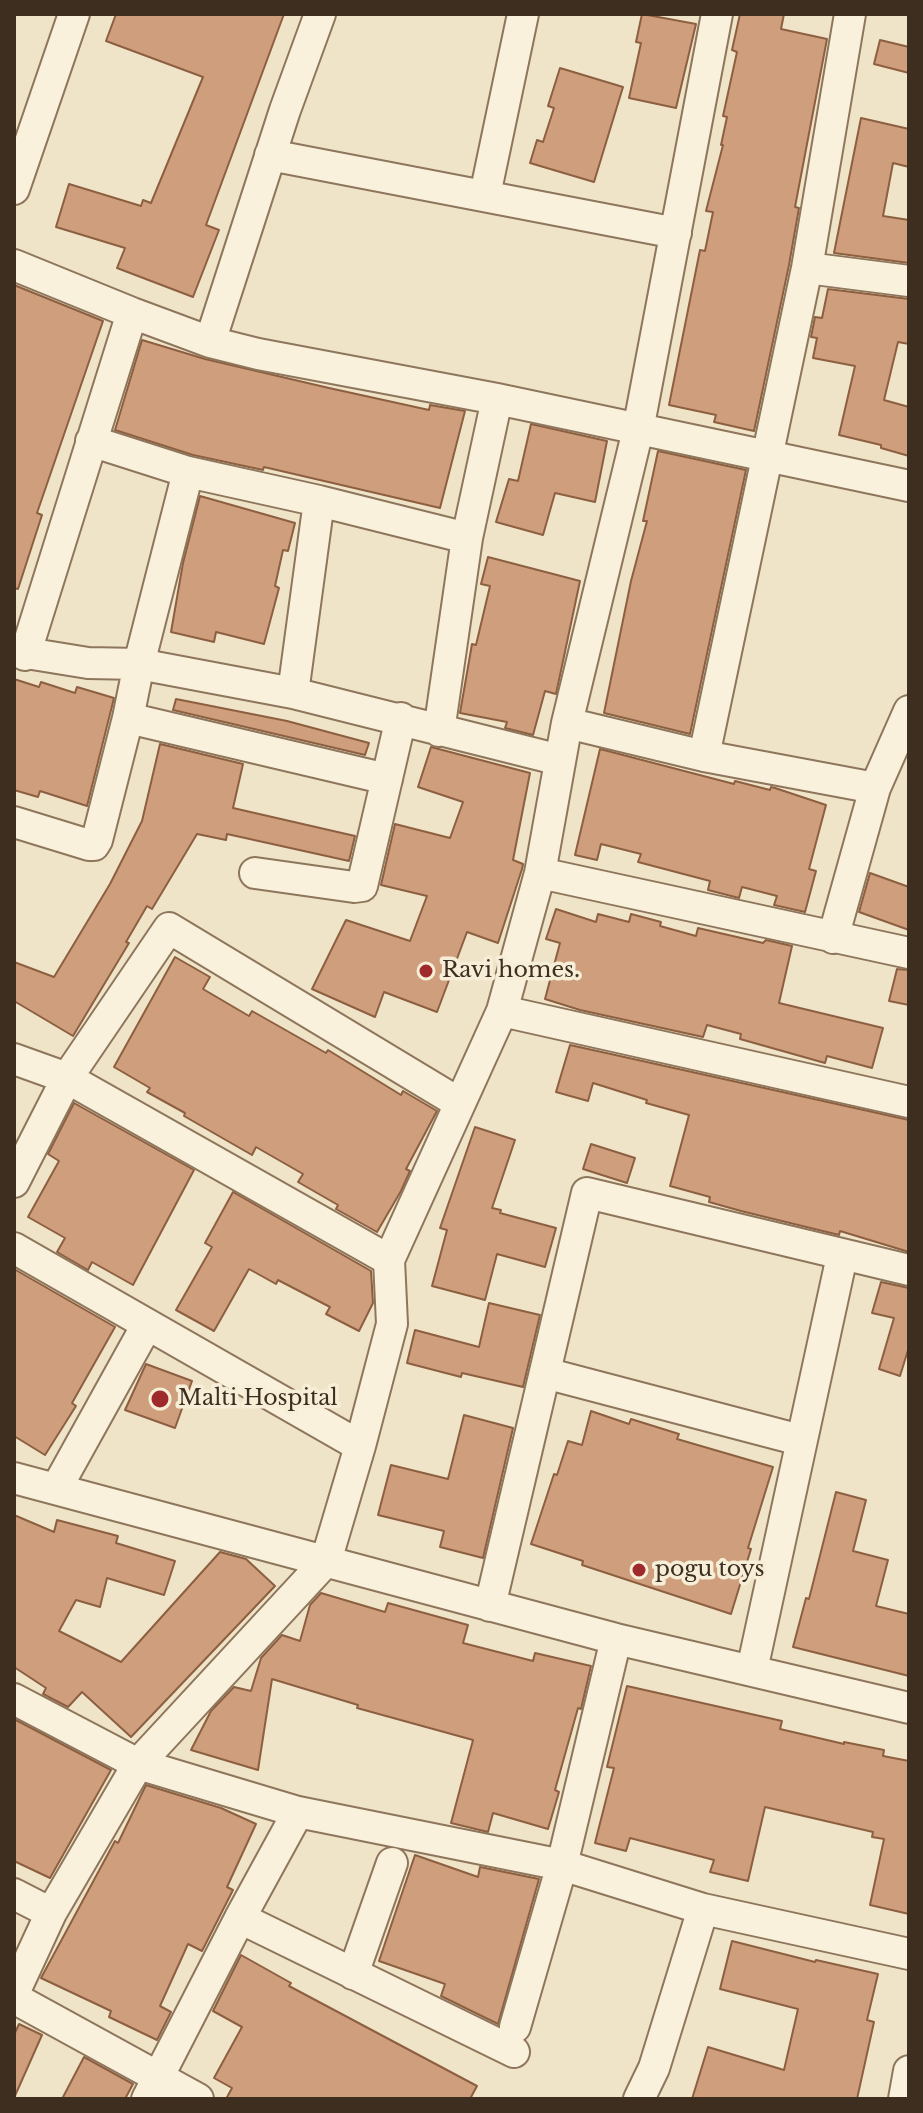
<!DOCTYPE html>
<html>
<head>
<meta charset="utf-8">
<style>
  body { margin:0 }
  #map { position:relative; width:923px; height:2113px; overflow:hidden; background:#f0e4c8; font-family:"Libre Baskerville",serif }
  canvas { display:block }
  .frame { position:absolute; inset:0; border:16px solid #3d2e20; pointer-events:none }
</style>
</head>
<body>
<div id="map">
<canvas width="923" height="2113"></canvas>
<div class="frame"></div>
</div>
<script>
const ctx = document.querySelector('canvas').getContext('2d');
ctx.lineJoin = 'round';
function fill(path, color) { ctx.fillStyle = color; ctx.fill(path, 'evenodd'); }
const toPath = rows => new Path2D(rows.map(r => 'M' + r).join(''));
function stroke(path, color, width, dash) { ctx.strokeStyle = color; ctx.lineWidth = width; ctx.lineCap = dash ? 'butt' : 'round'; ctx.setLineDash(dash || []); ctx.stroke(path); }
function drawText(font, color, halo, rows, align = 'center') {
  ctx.font = font + ' "Libre Baskerville",serif'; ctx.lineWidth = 7; ctx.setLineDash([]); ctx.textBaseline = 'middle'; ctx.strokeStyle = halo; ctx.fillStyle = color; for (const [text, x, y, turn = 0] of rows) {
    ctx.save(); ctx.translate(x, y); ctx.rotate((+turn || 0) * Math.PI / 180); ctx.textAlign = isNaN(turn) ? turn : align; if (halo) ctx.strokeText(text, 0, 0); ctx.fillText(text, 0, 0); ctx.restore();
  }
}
const building = toPath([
  [116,14,284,14,206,225,219,230,193,297,117,268,125,248,56,227,69,184,141,206,143,200,151,203,203,77,106,41,116,14],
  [642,14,696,24,676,108,629,98,641,43,636,42,642,14],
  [740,14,784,14,781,29,827,39,795,207,799,208,789,265,754,431,714,422,716,415,669,405,700,250,705,251,713,212,706,211,723,145,721,145,727,117,723,116,737,52,732,50,740,14],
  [880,40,909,47,909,73,874,64,880,40],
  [560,68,623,87,594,182,530,163,537,140,543,142,554,108,548,106,560,68],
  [861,118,909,129,909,167,893,163,883,216,909,220,909,263,834,253,861,118],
  [14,285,103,321,37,513,42,515,18,589,14,588,14,285],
  [828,289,909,299,909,344,898,342,884,400,909,407,909,456,881,448,881,445,839,435,855,366,813,358,817,338,811,337,815,317,822,318,828,289],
  [142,340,205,359,329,388,429,410,430,405,465,411,440,508,264,467,263,470,193,455,115,430,142,340],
  [531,424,607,441,595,502,555,493,543,535,496,522,509,479,518,481,531,424],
  [658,451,746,470,690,734,604,713,631,581,647,521,643,521,658,451],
  [200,496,295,523,288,551,283,550,275,586,279,588,264,644,216,632,214,642,171,632,183,563,200,496],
  [488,557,580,581,556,694,545,691,533,735,505,728,507,722,460,713,472,644,476,645,490,586,481,584,488,557],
  [14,679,39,687,41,682,75,693,77,687,114,698,87,806,40,791,38,797,14,790,14,679],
  [176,699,287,721,369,743,365,755,173,710,176,699],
  [160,744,243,764,233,808,355,836,349,861,227,834,226,840,197,834,152,909,147,906,126,942,129,943,73,1036,14,1001,14,962,54,977,110,884,142,821,160,744],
  [431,747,530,773,513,860,523,864,522,869,498,943,467,932,437,1012,384,992,375,1017,312,989,346,920,410,941,427,896,381,885,395,824,450,838,463,802,418,787,431,747],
  [600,749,734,784,735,781,770,790,771,787,775,788,826,805,809,869,816,871,805,912,774,905,777,896,742,887,739,898,708,890,710,881,638,862,641,854,601,844,597,860,575,855,600,749],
  [870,873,909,887,909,930,859,912,870,873],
  [556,909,596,922,598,914,629,922,631,914,661,922,660,926,696,936,698,928,763,943,766,940,792,946,779,1003,883,1028,872,1068,827,1056,825,1063,740,1039,741,1034,707,1025,703,1037,580,1010,545,999,560,943,546,939,556,909],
  [175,957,210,977,203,989,249,1016,252,1011,326,1053,328,1050,401,1095,403,1091,437,1111,406,1169,410,1171,401,1191,377,1232,336,1209,338,1205,298,1182,303,1174,256,1147,252,1155,184,1116,185,1113,147,1092,150,1088,114,1067,175,957],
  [897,969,909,970,909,1005,889,1001,897,969],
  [570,1045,909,1120,909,1252,840,1231,839,1235,741,1211,709,1202,710,1197,670,1186,689,1115,646,1103,647,1100,593,1083,588,1101,556,1092,570,1045],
  [74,1103,194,1170,133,1285,92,1262,88,1270,57,1252,65,1238,28,1217,59,1161,48,1154,74,1103],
  [475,1127,515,1140,492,1208,501,1210,500,1213,556,1228,545,1267,497,1254,485,1300,432,1286,447,1230,440,1228,475,1127],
  [591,1144,635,1158,627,1183,583,1169,591,1144],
  [233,1192,371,1271,373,1303,359,1331,326,1314,330,1307,278,1280,276,1284,249,1269,214,1331,176,1310,212,1247,205,1243,233,1192],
  [14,1269,115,1327,72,1403,76,1406,45,1455,14,1436,14,1269],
  [881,1282,909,1288,909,1347,900,1376,879,1369,894,1318,872,1313,881,1282],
  [489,1303,540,1315,523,1387,462,1373,461,1377,407,1363,415,1330,479,1347,489,1303],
  [146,1364,192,1381,175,1428,125,1410,146,1364],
  [591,1411,629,1424,631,1419,679,1434,677,1439,773,1467,748,1548,751,1549,731,1614,582,1565,583,1561,531,1544,554,1474,557,1475,568,1441,582,1445,591,1411],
  [464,1415,513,1428,483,1558,440,1547,444,1531,378,1515,391,1465,448,1479,464,1415],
  [836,1492,866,1500,853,1551,888,1560,876,1606,909,1614,909,1676,793,1647,806,1598,809,1599,836,1492],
  [14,1515,54,1532,57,1520,118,1536,116,1543,175,1561,164,1595,107,1578,100,1607,76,1600,59,1631,121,1662,220,1552,246,1559,275,1586,131,1737,82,1692,68,1707,43,1694,46,1688,14,1667,14,1515],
  [321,1593,385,1612,388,1603,468,1625,463,1643,533,1661,535,1653,591,1666,581,1709,578,1708,555,1790,559,1792,548,1829,493,1813,488,1832,451,1823,473,1740,357,1708,358,1705,272,1679,258,1770,191,1750,211,1711,234,1687,251,1691,261,1658,282,1635,300,1641,310,1605,321,1593],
  [627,1686,782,1721,780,1729,844,1744,844,1742,884,1750,883,1756,909,1761,909,1914,870,1905,884,1839,872,1837,873,1832,765,1807,748,1881,710,1872,714,1860,630,1838,626,1851,595,1843,614,1768,607,1767,627,1686],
  [14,1719,111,1770,50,1878,14,1861,14,1719],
  [146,1785,221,1808,256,1824,227,1887,233,1890,202,1951,188,1944,160,2006,171,2012,157,2040,109,2017,111,2011,41,1978,115,1841,118,1843,146,1785],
  [415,1855,478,1877,480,1867,539,1879,498,2024,441,1996,445,1984,379,1961,415,1855],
  [732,1941,815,1962,816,1960,878,1974,867,2020,874,2022,857,2099,692,2099,708,2047,784,2070,798,2009,720,1989,732,1941],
  [241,1955,291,1983,289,1986,477,2086,470,2099,226,2099,232,2088,214,2078,242,2027,213,2011,241,1955],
  [19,2024,42,2035,14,2098,14,2035,19,2024],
  [84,2057,133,2084,125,2099,62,2099,84,2057]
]);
const minor = toPath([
  [270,155,676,233],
  [14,189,74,14],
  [485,195,523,14],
  [14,265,132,313,210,342,258,354,497,399,909,486],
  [807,268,909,281],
  [210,342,285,110,320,14],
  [91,441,188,472,319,501,467,538],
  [14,651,88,663,139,664,293,693,560,760],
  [25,655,132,313],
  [293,693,319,501],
  [128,718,387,779],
  [567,723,704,756,875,788],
  [439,731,467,538,497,399],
  [704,756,807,268,850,14],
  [14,822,89,845,94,845,97,840,128,718,139,664,188,472],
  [255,873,354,887,362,886,401,718],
  [540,873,909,953],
  [833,938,875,788,909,711],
  [502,1011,909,1102],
  [14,1059,67,1078,389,1260],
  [14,1182,67,1078,169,928,459,1103],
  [14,1248,360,1446],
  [545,1373,800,1440],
  [14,1478,616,1639,909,1708],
  [56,1489,147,1325],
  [490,1606,587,1193,909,1270],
  [752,1670,842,1256],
  [14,1699,138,1764,298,1812,562,1865,703,1909,909,1954],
  [14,1894,51,1913],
  [240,1918,514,2052],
  [353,1974,392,1863],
  [14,1993,51,1913,138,1764,326,1561,360,1446,392,1324,389,1260,502,1011,540,873,567,723,638,430,717,14],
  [14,1998,198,2099],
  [515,2027,562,1865,616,1639],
  [147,2099,240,1918,298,1812],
  [639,2099,654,2068,703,1909],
  [904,2099,909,2071]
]);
const markers = [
  [426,971,8,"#9e2a2b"],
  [160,1399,10,"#9e2a2b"],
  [639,1570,8,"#9e2a2b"]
];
const poiNames = [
  ["Ravi homes.",442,971],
  ["Malti Hospital",178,1399],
  ["pogu toys",655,1570]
];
fill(building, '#cf9f7d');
stroke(building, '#8d5f41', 2);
stroke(minor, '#8d765c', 34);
stroke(minor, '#faf1dc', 30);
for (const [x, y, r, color] of markers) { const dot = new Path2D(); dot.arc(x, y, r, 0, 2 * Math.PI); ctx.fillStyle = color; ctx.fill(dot); stroke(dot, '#f7eed8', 3); }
drawText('22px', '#3d2e20', '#f7eed8', poiNames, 'left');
</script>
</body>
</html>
